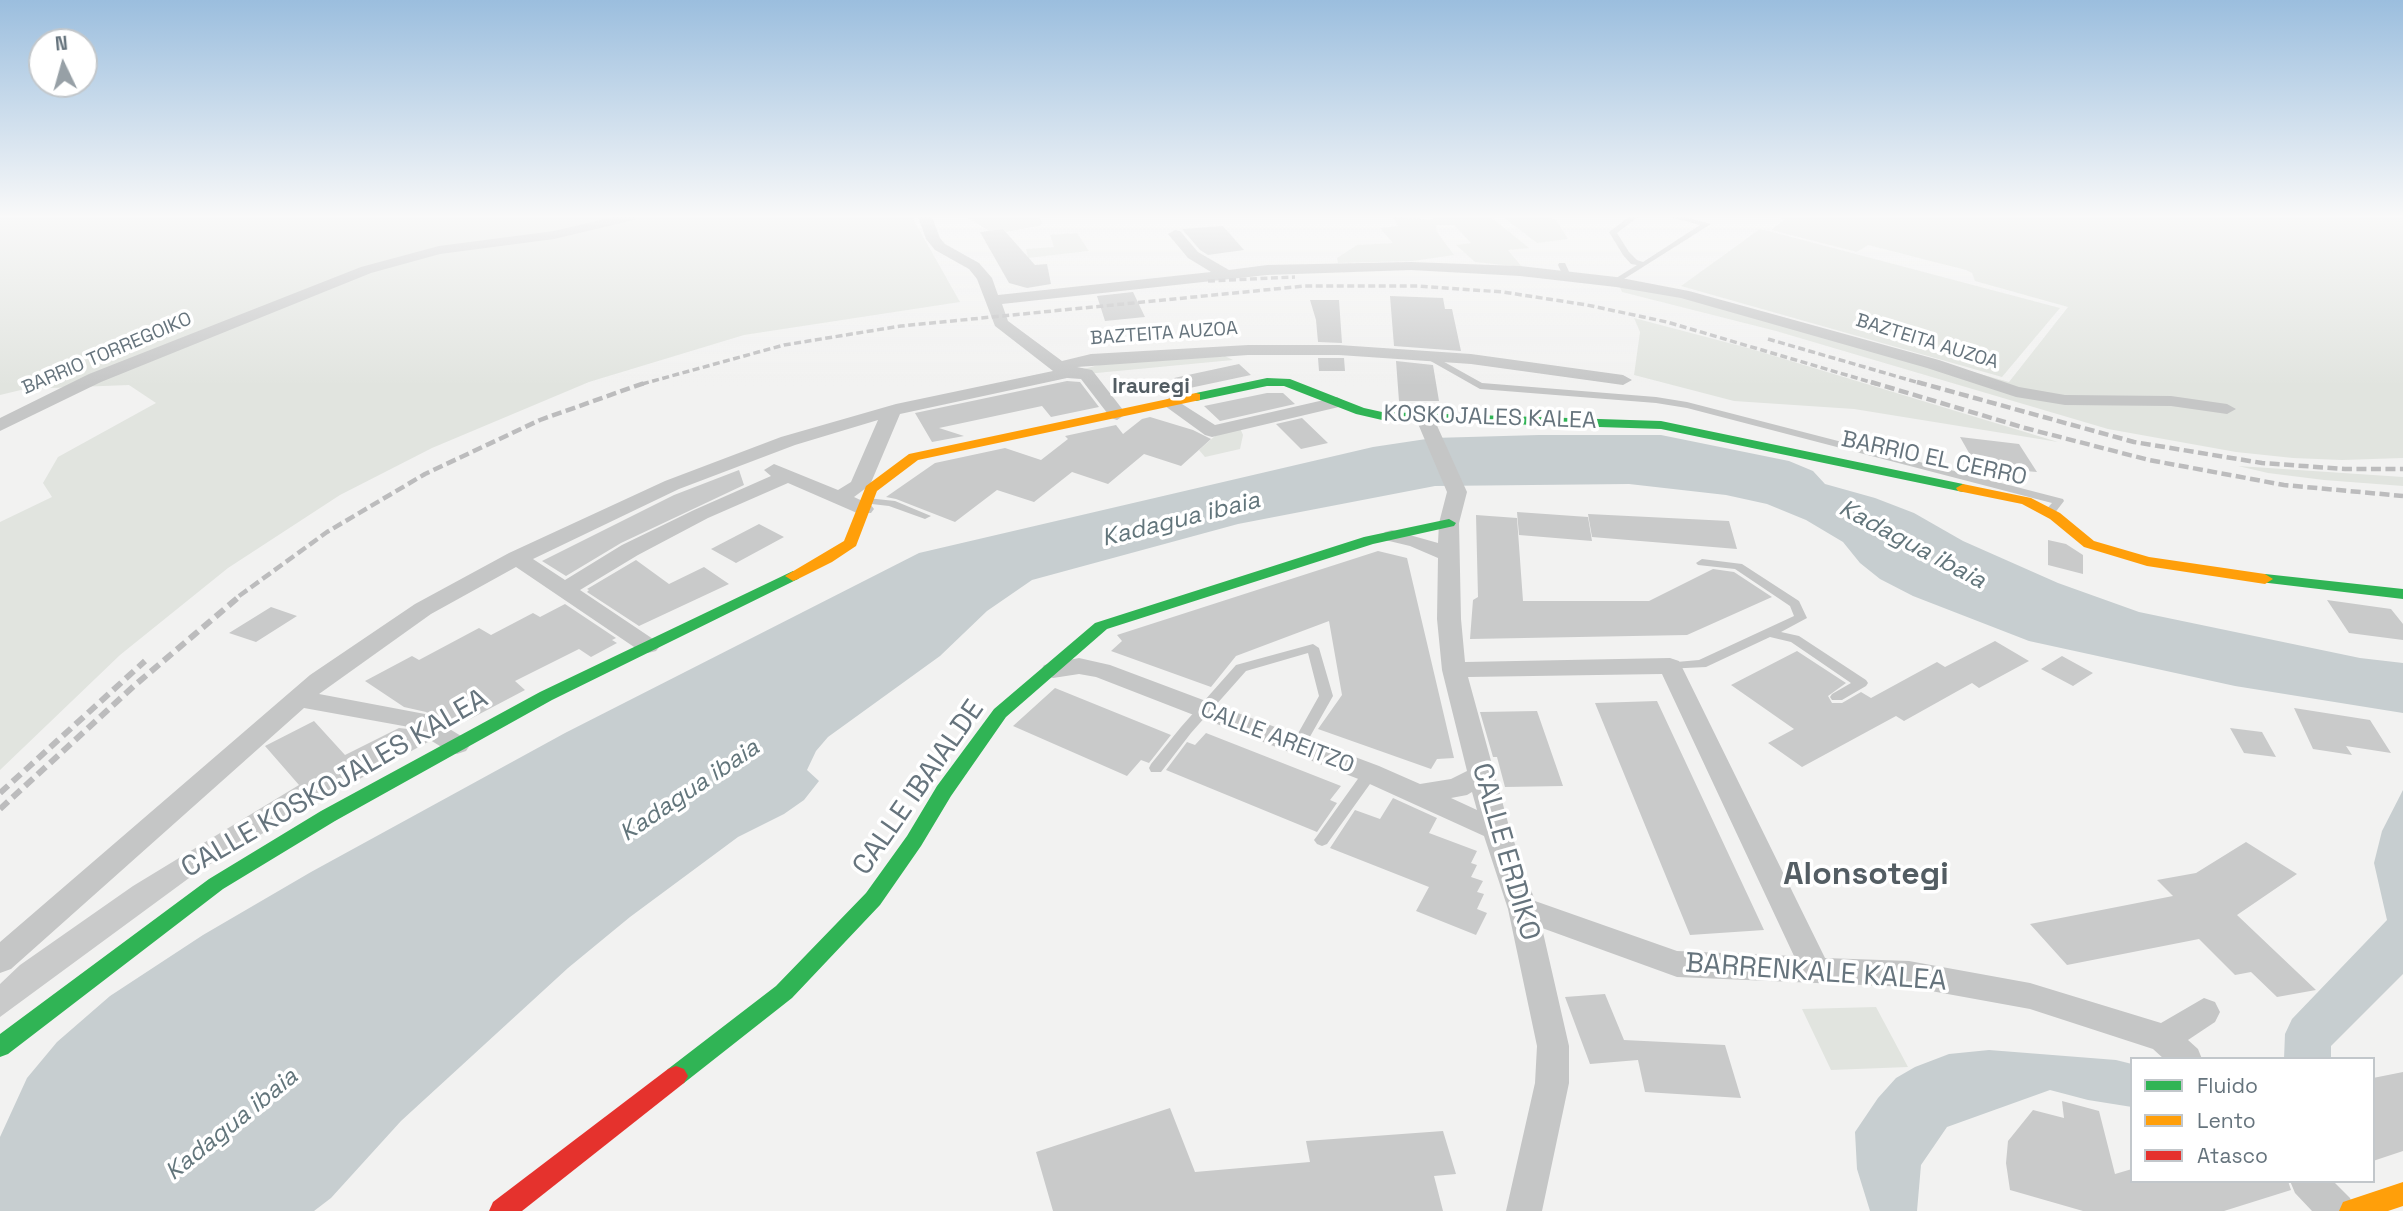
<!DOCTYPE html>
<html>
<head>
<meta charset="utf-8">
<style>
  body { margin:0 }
  #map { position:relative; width:2403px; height:1211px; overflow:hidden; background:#f2f2f1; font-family:"Space Grotesk",sans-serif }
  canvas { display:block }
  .legend { position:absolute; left:2130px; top:1057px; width:245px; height:126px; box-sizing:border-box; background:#fff; border:2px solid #c2c7cb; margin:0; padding:9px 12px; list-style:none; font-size:21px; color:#66747d }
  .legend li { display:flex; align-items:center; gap:14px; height:35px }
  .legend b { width:35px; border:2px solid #c2c7cb }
  .north { position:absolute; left:28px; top:28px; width:70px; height:70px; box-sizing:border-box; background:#fff; border:2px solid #c2c7cb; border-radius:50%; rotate:355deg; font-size:19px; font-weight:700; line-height:28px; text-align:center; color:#66747d }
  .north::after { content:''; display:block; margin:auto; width:24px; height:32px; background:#97a0a6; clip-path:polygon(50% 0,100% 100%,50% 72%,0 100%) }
</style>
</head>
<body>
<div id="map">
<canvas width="2403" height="1211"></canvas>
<ul class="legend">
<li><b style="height:9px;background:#30b455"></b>Fluido</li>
<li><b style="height:9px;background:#ff9f0a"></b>Lento</li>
<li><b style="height:9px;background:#e5322d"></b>Atasco</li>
</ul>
<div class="north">N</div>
</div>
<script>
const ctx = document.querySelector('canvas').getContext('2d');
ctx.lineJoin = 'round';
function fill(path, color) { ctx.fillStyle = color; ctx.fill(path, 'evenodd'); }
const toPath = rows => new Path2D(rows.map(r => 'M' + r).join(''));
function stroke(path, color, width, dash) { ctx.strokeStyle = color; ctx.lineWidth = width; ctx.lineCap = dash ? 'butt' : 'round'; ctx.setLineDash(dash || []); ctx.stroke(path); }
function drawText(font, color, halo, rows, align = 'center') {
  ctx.font = font + ' "Space Grotesk",sans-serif'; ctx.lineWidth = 7; ctx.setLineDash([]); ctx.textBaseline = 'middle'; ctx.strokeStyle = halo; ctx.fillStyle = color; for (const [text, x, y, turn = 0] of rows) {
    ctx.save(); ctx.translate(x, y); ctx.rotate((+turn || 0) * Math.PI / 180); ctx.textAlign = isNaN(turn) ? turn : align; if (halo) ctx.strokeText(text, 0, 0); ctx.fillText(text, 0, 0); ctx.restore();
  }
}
const green = toPath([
  [0,217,912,217,960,302,744,335,589,382,432,448,340,495,228,568,120,655,0,770,0,522,52,497,43,483,58,457,156,403,129,385,25,389,0,395],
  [967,217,1040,217,1042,223,1039,226,1006,232,1003,229,989,231],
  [1393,217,1433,220,1433,217,1491,217,1529,248,1508,250,1522,267,1475,262,1456,245,1471,243,1454,225,1436,225,1437,232,1454,255,1413,261,1338,263,1337,258,1357,245,1393,243,1380,228,1398,226],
  [1503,217,1550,217,1556,220,1568,239,1537,243],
  [1777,217,2403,217,2403,458,2342,460,2293,458,2236,452,2108,429,1776,331,1622,292,1619,285,1681,290,2009,382,2068,307,1975,281,1972,273,1966,270,1868,245,1857,252,1771,230,1785,219],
  [1760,229,1765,230,2060,308,2002,377,1681,286],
  [1077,233,1089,251,1028,258,1026,249,1054,247,1050,235],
  [1634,318,1748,348,2058,442,1854,409,1734,401,1634,375,1640,332],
  [1225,356,1233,360,1086,374,1067,373,1107,363],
  [1240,428,1243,435,1240,449,1205,457,1199,450,1215,436],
  [2238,466,2403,477,2403,486,2324,480,2268,473],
  [1876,1007,1908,1067,1831,1070,1802,1009]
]);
const water = toPath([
  [1539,435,1661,435,1789,461,1813,471,1825,484,1875,498,1914,513,1963,541,2058,583,2139,612,2360,658,2403,663,2403,713,2235,686,2029,641,1913,596,1880,579,1860,563,1843,542,1806,520,1767,504,1726,495,1629,484,1435,486,1238,524,1032,580,987,611,940,656,828,737,816,751,807,770,819,781,804,800,784,814,738,837,630,917,568,968,401,1121,331,1198,314,1211,0,1211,0,1137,27,1078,57,1042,110,996,203,935,311,872,565,733,919,553,1373,447,1433,438],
  [2403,790,2403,974,2331,1046,2331,1059,2284,1059,2285,1034,2292,1019,2387,920,2374,863,2382,831],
  [1989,1050,2116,1060,2132,1064,2132,1107,2088,1100,2050,1090,1947,1127,1921,1165,1917,1211,1870,1211,1857,1169,1855,1132,1878,1098,1896,1078,1915,1067,1949,1054]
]);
const building = toPath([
  [1223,226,1244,250,1208,255,1200,250,1182,229],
  [1003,229,1035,265,1047,264,1051,284,1027,288,1009,283,980,232],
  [1133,292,1145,317,1105,321,1097,296],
  [1390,296,1443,298,1445,309,1452,309,1461,351,1394,346],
  [1310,300,1339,300,1342,343,1318,342,1316,320],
  [1318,358,1344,358,1345,371,1319,371],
  [1396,361,1433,365,1439,401,1399,401],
  [1239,364,1251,375,1185,389,1174,378],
  [1067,381,1080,382,1099,407,1051,417,1042,406,939,428,964,436,932,442,915,413],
  [1267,393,1283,393,1295,404,1220,421,1204,406],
  [1150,417,1193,430,1211,439,1181,466,1144,454,1108,484,1072,472,1034,502,997,490,955,522,896,499,886,497,935,463,1005,448,1041,460,1068,439,1065,436,1116,425,1123,434,1142,419],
  [1302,418,1328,443,1301,449,1276,424],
  [1960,437,2019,444,2037,472,1977,467],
  [739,470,744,485,621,543,566,576,542,561,674,495],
  [1517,512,1588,517,1592,541,1519,535],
  [1588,514,1729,521,1737,549,1592,537],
  [1476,515,1517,518,1523,601,1649,601,1713,569,1734,572,1772,597,1687,635,1470,639,1473,600,1478,597],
  [759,524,784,537,736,563,711,549],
  [2048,540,2066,544,2083,555,2083,574,2048,565],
  [1378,551,1407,558,1454,758,1437,759,1431,769,1318,729,1342,695,1329,621,1236,656,1211,687,1111,651,1122,641,1117,635],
  [636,560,669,584,704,567,729,584,639,626,587,592,589,590,587,589],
  [2327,600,2391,609,2403,624,2403,640,2349,633],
  [565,604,616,638,612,640,617,643,591,657,579,649,515,681,525,690,453,728,426,712,404,707,365,681,412,656,419,660,479,628,491,635,533,613,540,617],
  [271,607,297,616,256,642,229,633],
  [1995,641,2029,661,1979,688,1972,683,1904,721,1896,716,1802,767,1768,743,1794,729,1731,685,1797,651,1846,683,1828,696,1832,703,1842,703,1861,692,1871,698,1937,662,1945,667],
  [2062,656,2093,673,2073,686,2041,669],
  [1055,688,1171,735,1149,763,1141,760,1127,776,1013,726],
  [1657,701,1764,930,1690,935,1595,703],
  [2294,708,2370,720,2391,753,2346,746,2352,755,2313,749],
  [1537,711,1563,786,1505,787,1497,757,1493,757,1480,712],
  [314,721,345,755,399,728,408,729,428,742,313,804,200,870,0,1017,0,984,20,965,133,886,299,785,265,746],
  [2230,728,2262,732,2276,757,2244,753],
  [1206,733,1341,786,1330,800,1337,803,1317,832,1166,770,1187,742,1195,745],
  [1393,798,1437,818,1429,833,1477,851,1471,863,1477,865,1471,877,1483,881,1477,892,1484,894,1477,909,1487,913,1476,935,1416,911,1429,887,1330,848,1355,810,1380,819],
  [2246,842,2297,874,2237,915,2316,990,2277,997,2251,972,2235,975,2199,939,2067,965,2030,924,2173,896,2157,880,2196,873],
  [1605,994,1624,1040,1725,1045,1741,1098,1645,1092,1638,1060,1590,1064,1565,997],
  [2403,1072,2403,1151,2373,1161,2373,1078],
  [2062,1101,2099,1111,2115,1174,2132,1169,2132,1181,2288,1181,2291,1190,2224,1211,2083,1211,2010,1190,2006,1163,2008,1141,2033,1110,2064,1118],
  [1170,1108,1195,1172,1310,1162,1306,1141,1443,1131,1456,1174,1434,1176,1443,1211,1053,1211,1036,1152]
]);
const lane = toPath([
  [1629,217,1638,217,1617,233,1629,252,1637,260,1643,262,1700,225,1670,217,1684,217,1711,224,1616,284,1613,284,1613,280,1637,265,1631,264,1623,255,1609,232,1629,217],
  [1559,263,1565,263,1571,276,1570,278,1564,278,1558,265,1559,263],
  [1430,354,1482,383,1656,397,1687,402,2063,499,2064,501,2054,514,2050,515,2044,512,2052,503,1687,408,1656,403,1480,389,1427,359,1427,355,1430,354],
  [867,498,895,501,931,516,925,519,889,506,863,503,862,501,863,499,867,498],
  [1702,559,1742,564,1799,601,1807,618,1781,632,1799,636,1866,680,1868,683,1866,686,1842,700,1832,700,1830,697,1832,694,1851,683,1791,642,1770,637,1706,667,1665,669,1664,666,1665,663,1699,660,1794,616,1790,606,1735,569,1698,565,1696,563,1702,559],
  [1313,644,1319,648,1333,696,1303,749,1293,749,1291,746,1319,696,1308,653,1246,671,1191,733,1161,772,1151,772,1149,768,1151,764,1181,727,1236,665,1313,644],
  [1370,768,1375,769,1377,773,1375,777,1327,844,1322,846,1317,844,1314,840,1317,836,1365,769,1370,768]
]);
const street = toPath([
  [613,217,636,217,634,220,554,239,440,254,371,273,101,382,0,431,0,418,89,374,361,267,439,246,554,231,613,217],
  [918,217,932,217,940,238,945,244,979,263,992,278,998,295,1211,272,1188,258,1168,234,1175,230,1180,231,1198,252,1229,270,1267,265,1411,262,1520,266,1616,277,1689,291,1939,360,2019,387,2065,395,2171,396,2227,404,2236,409,2227,414,2171,406,2065,405,2016,397,1927,368,1681,298,1616,287,1520,276,1411,270,1267,275,1002,304,1008,321,1062,361,1091,354,1248,345,1339,345,1471,354,1623,375,1632,380,1623,385,1471,364,1339,355,1248,355,1077,367,1092,370,1123,410,1126,414,1117,420,1111,418,1081,379,1067,378,900,414,870,485,854,497,871,505,874,509,871,513,857,513,788,483,708,518,638,555,580,590,656,641,660,646,656,651,648,653,640,651,516,567,431,614,319,694,425,714,466,739,470,745,466,751,457,754,448,751,409,727,304,708,11,969,0,973,0,942,310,675,415,604,509,553,665,481,781,437,896,404,1053,371,995,326,977,279,969,269,935,250,926,239,918,217],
  [878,420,851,482,838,490,774,464,764,470,771,476,694,510,622,545,565,580,533,559,679,489,795,445,878,420],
  [1171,397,1215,425,1337,397,1346,402,1343,406,1212,437,1205,435,1165,406,1162,402,1171,397],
  [1425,413,1434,419,1467,492,1459,523,1461,619,1465,662,1670,658,1679,661,1825,958,1909,961,2030,983,2161,1023,2204,998,2215,1002,2220,1012,2215,1022,2188,1040,2198,1049,2202,1059,2164,1059,2153,1049,2030,1009,1909,987,1677,977,1542,928,1569,1046,1569,1083,1542,1211,1506,1211,1535,1083,1537,1046,1508,909,1484,836,1361,780,1096,677,1079,674,1053,678,1044,675,1041,670,1044,665,1079,658,1110,665,1379,766,1420,784,1451,779,1467,771,1442,670,1437,619,1438,558,1410,546,1385,540,1381,536,1385,532,1392,530,1438,543,1439,523,1447,492,1416,419,1425,413],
  [1662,674,1794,956,1677,951,1535,901,1510,830,1468,677,1662,674],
  [1472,792,1477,810,1451,798,1467,795,1472,792],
  [2290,1181,2333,1181,2350,1198,2355,1211,2312,1211,2295,1193,2290,1181]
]);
const fast = toPath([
  [1267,378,1290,379,1364,408,1382,412,1661,421,1963,484,1970,488,1963,492,1661,429,1382,420,1356,414,1284,386,1267,386,1196,401,1190,397,1196,393,1267,378],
  [1449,519,1456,523,1454,526,1373,544,1107,629,1006,717,951,796,921,846,880,905,792,998,684,1083,676,1086,668,1083,664,1076,668,1069,776,986,866,893,907,836,937,786,994,709,1095,623,1364,537,1449,519],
  [793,571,798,573,801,576,798,579,552,700,335,821,223,889,8,1054,0,1057,0,1034,209,879,321,811,540,692,793,571],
  [2265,574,2403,589,2403,599,2260,582,2257,579,2265,574]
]);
const slow = toPath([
  [1196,393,1200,394,1200,400,918,460,877,491,856,546,832,562,798,579,793,581,785,576,844,541,866,486,909,454,1196,393],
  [1963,484,2031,498,2060,513,2094,541,2149,557,2265,574,2273,579,2265,584,2147,566,2084,547,2050,519,2022,504,1958,491,1956,488,1963,484],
  [2403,1182,2403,1206,2388,1211,2339,1211,2343,1202,2403,1182]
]);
const jam = toPath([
  [676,1066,684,1069,688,1076,684,1083,522,1211,489,1211,493,1202,668,1069,676,1066]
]);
const railFar2 = toPath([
  [1208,281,1295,277],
  [1768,339,1923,384],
  [642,384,784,345,901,326,1305,286,1418,286,1503,292,1587,305,1667,322,1877,384]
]);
const railFar1 = toPath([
  [1871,382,2025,428,2149,460,2284,485,2403,496],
  [1917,382,2134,442,2262,463,2345,469,2403,469],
  [239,596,327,532,425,474,540,420,647,382]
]);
const rail = toPath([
  [0,793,145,661],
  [0,809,135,685,241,595]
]);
const farStreetnames = [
  ["BAZTEITA AUZOA",1164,334,-4],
  ["BAZTEITA AUZOA",1927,342,17],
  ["BARRIO TORREGOIKO",107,354,-23]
];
const farNeighbourhoodnames = [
  ["Irauregi",1151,387]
];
const streetNames = [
  ["KOSKOJALES KALEA",1490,418,2],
  ["BARRIO EL CERRO",1934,459,12],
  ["CALLE AREITZO",1277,738,21]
];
const waterNames = [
  ["Kadagua ibaia",1181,520,-14],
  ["Kadagua ibaia",1912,545,28],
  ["Kadagua ibaia",690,791,-34],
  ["Kadagua ibaia",232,1125,-39]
];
const nearStreetnames = [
  ["CALLE KOSKOJALES KALEA",335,784,-30],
  ["CALLE IBAIALDE",919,788,-55],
  ["CALLE ERDIKO",1505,852,74],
  ["BARRENKALE KALEA",1816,973,4]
];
const nearQuarternames = [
  ["Alonsotegi",1866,875]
];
fill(green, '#e1e4df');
fill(water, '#c7ced0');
fill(building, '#c9caca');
fill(lane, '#c5c6c6');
fill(street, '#c5c6c6');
fill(fast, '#30b455');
fill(slow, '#ff9f0a');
fill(jam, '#e5322d');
stroke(railFar2, '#bcbcbd', 3.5, [7, 3.5]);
stroke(railFar1, '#bcbcbd', 4.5, [10, 4.5]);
stroke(rail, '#bcbcbd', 6, [11, 6]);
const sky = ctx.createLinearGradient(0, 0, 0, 386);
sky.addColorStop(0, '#9bbede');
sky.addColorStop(0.56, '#f9f9f9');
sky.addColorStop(1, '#f9f9f900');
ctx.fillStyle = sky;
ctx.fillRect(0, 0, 2403, 386);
drawText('19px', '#66747d', '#fff', farStreetnames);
drawText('bold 21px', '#535d63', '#fff', farNeighbourhoodnames);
drawText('23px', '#66747d', '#fff', streetNames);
drawText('italic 24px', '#62757b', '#fff', waterNames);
drawText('28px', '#66747d', '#fff', nearStreetnames);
drawText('bold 32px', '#535d63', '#fff', nearQuarternames);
</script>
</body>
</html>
